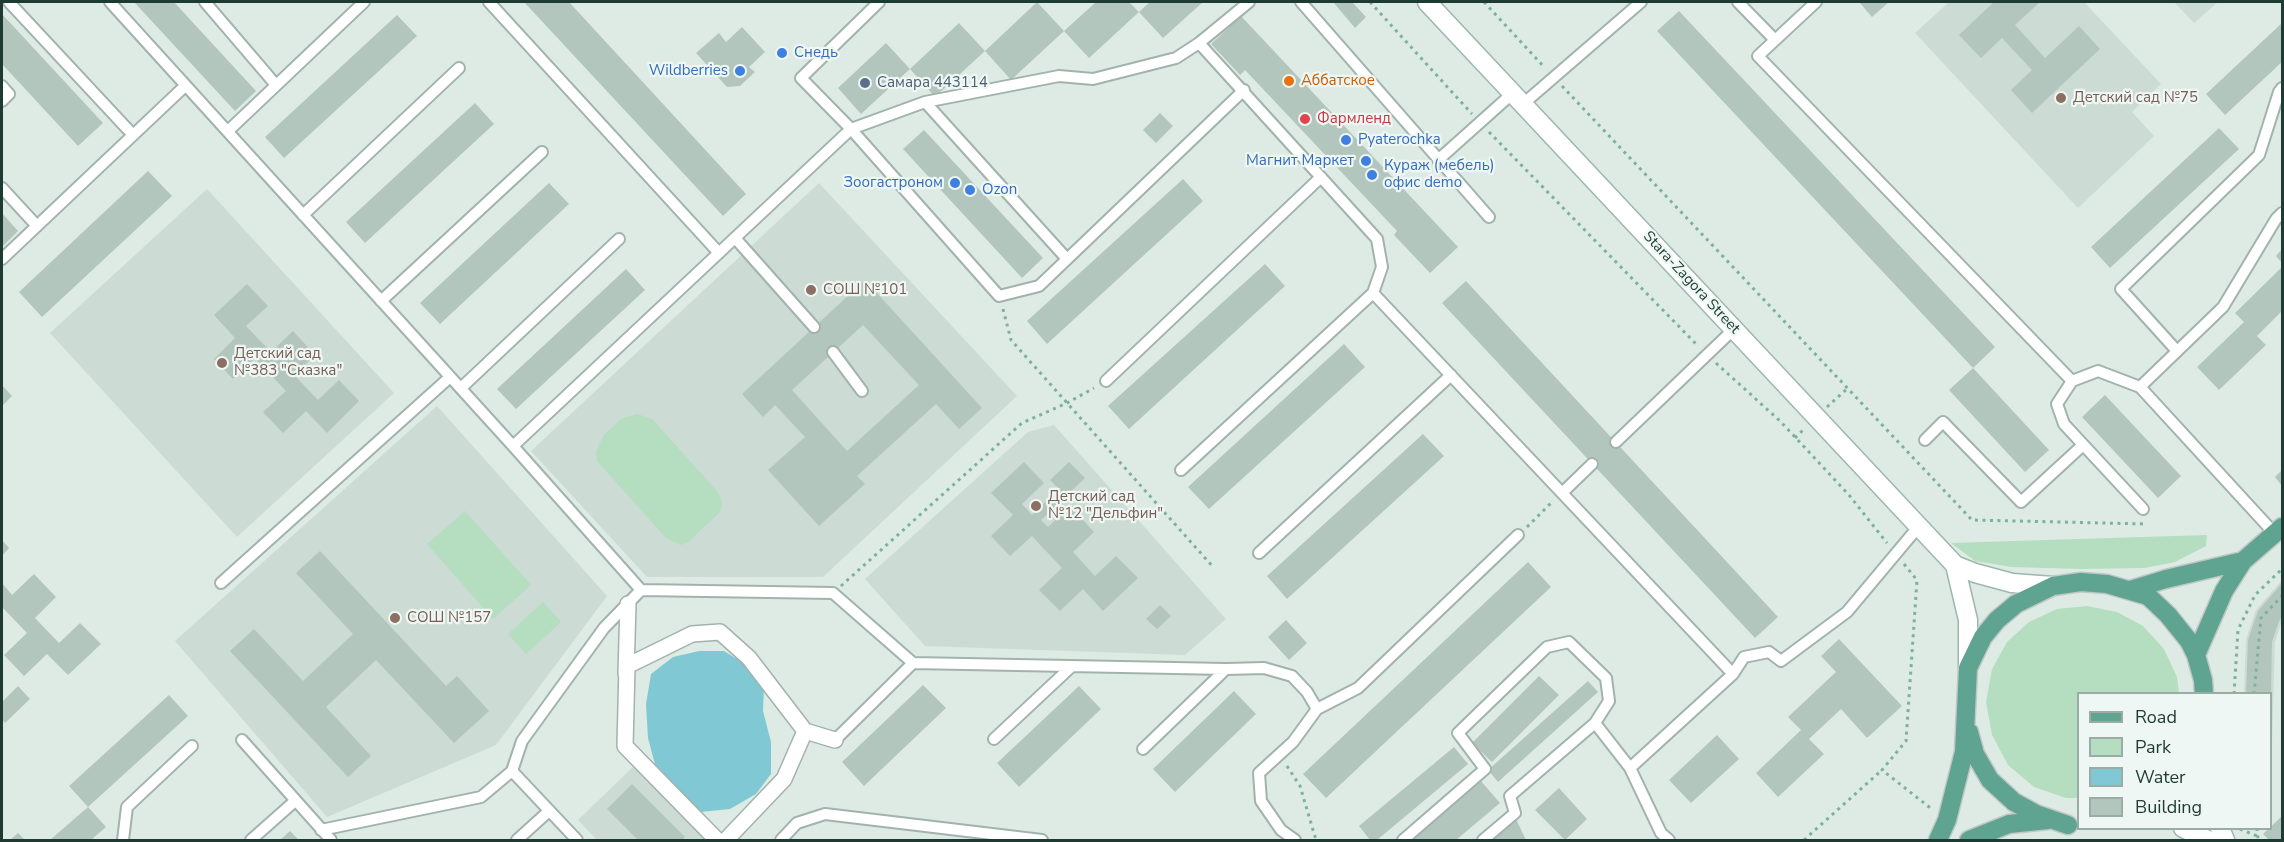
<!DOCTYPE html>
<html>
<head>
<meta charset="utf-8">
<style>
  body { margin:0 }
  #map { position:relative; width:2284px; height:842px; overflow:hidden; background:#deebe5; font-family:"Nunito Sans",sans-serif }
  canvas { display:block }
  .frame { position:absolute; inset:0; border:3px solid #1e3b33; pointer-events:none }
  .legend { position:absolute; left:2077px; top:692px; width:195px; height:138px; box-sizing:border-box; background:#eef7f3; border:2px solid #9baca6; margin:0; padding:8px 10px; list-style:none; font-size:18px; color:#1e3b33 }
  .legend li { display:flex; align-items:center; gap:12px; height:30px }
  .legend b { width:30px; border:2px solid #9baca6 }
</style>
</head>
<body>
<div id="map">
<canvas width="2284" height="842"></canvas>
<div class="frame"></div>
<ul class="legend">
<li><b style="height:8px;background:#5fa491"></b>Road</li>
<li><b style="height:16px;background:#b4debf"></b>Park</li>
<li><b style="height:16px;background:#81c8d5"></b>Water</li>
<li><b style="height:16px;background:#b3c6be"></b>Building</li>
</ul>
</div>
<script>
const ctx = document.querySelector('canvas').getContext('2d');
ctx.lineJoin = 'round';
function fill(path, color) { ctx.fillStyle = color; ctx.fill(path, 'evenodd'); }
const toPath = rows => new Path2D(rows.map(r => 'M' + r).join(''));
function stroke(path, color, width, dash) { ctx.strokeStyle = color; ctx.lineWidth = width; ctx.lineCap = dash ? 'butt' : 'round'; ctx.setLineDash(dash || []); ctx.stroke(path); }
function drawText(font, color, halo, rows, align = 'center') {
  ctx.font = font + ' "Nunito Sans",sans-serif'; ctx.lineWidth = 4.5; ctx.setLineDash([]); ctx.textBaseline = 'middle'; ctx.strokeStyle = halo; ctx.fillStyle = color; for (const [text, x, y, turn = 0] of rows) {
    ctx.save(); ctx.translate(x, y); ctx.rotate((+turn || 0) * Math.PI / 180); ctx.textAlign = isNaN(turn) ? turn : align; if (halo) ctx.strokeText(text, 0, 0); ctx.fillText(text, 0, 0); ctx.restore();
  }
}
const built = toPath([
  [1949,2,2084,2,2161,84,2132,112,2154,136,2078,208,1915,33],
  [2174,2,2218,2,2194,23],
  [819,183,1017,396,823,577,647,577,531,451],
  [207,189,394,393,237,537,50,333],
  [437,406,607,596,496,745,327,817,175,641],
  [1054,425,1226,619,1185,655,925,646,865,579,1028,432],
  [2282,580,2282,620,2275,642,2271,777,2270,694,2244,694,2246,639,2256,610],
  [635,765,707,840,597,840,578,820]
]);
const green = toPath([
  [637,414,652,419,717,491,721,498,722,506,719,513,688,542,680,545,666,538,597,461,596,452,603,436,621,419],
  [465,511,531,585,493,619,427,544],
  [2207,535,2206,546,2175,562,2144,568,2080,569,2011,567,1975,561,1951,543],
  [543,602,561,622,526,654,508,634],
  [2087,606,2117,612,2143,626,2164,649,2177,677,2179,693,2078,694,2078,798,2066,798,2034,787,2008,765,1992,735,1986,702,1992,669,2007,642,2029,622,2057,609]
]);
const water = toPath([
  [699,651,724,651,745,664,764,688,763,711,771,742,771,774,756,794,730,809,701,812,677,799,656,768,648,738,646,704,651,674,673,657]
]);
const building = toPath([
  [134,2,174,2,256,91,235,111],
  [524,2,569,2,746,194,723,216],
  [1037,2,1064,31,1011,80,985,51],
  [1096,2,1129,2,1139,12,1089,58,1064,31],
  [1150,2,1203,2,1163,38,1139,12],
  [1333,2,1352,2,1366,17,1355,28],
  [1859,2,1889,2,1872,17],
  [1994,2,2040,2,2015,25,2045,58,2079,26,2100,49,2032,113,2011,90,2032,70,2002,38,1981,58,1959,35],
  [1679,11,1995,347,1973,368,2049,450,2025,472,1949,390,1973,368,1657,31],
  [2,14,103,123,78,146,2,64],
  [397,15,417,36,284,158,265,137],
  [1241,16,1458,247,1430,273,1394,235,1397,231,1245,70,1240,75,1211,44],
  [959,23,985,51,935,97,910,69],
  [2282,23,2282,62,2225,115,2206,94],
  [742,27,765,52,749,67,755,72,740,86,727,87,696,53,719,33,726,42],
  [886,43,910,69,861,114,838,88],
  [475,103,494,124,365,243,346,222],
  [1160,113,1173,126,1156,143,1143,130],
  [2219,128,2239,149,2110,268,2091,247],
  [924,130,1043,258,1022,278,903,149],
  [148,171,172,196,42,317,19,292],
  [1183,179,1203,201,1047,344,1027,321],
  [549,183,569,204,440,324,420,303],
  [2,213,18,231,2,247],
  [2282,249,2282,263,2276,256],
  [1265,264,1285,286,1129,429,1108,406],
  [2282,267,2282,311,2257,336,2266,345,2219,390,2197,367,2244,322,2235,313],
  [626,269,645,290,516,409,497,389],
  [865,280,982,408,959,429,936,404,857,476,865,484,819,526,768,470,805,437,775,405,763,417,742,394],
  [863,325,919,385,847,451,792,390],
  [1466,281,1778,617,1755,638,1442,303],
  [247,284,268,306,246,326,271,352,293,331,315,355,294,375,318,400,339,380,359,401,327,433,306,411,283,433,263,412,286,391,255,358,233,379,214,359,235,338,214,315],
  [1344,344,1365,367,1209,509,1188,487],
  [2,385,12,396,2,406],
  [2105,395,2181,476,2158,498,2082,417],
  [1423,434,1444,456,1287,599,1267,576],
  [1024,462,1044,483,1022,504,1032,515,1059,489,1050,480,1069,462,1085,478,1041,520,1048,527,1070,506,1094,532,1073,552,1095,576,1116,556,1138,578,1103,611,1083,589,1060,611,1039,590,1062,568,1032,536,1010,556,991,536,1013,515,991,493],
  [2282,470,2282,486,2275,477],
  [2,540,9,548,2,556],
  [320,551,446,686,457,676,489,711,454,743,376,660,326,707,371,756,348,777,230,651,254,629,303,681,353,634,296,573],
  [1528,562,1551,587,1326,798,1303,774],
  [34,574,56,597,35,618,59,643,80,623,101,644,68,675,47,654,24,676,4,655,27,633,2,607,2,583,12,595],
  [2282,583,2282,617,2279,621,2272,642,2271,694,2246,694,2248,640,2258,611],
  [1160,605,1171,616,1157,629,1146,619],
  [1286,620,1307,643,1289,660,1268,637],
  [1839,639,1902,706,1867,738,1841,709,1809,739,1824,754,1778,797,1756,773,1801,730,1788,717,1836,672,1821,656],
  [1539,676,1559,695,1492,762,1472,743],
  [1588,681,1598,692,1498,782,1488,770],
  [923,685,946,708,864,786,842,762],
  [18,686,30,699,5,723,2,719,2,702],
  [1079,686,1101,709,1019,787,997,763],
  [1234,691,1256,714,1175,792,1153,769],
  [169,695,188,716,88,807,69,786],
  [1717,735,1739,759,1691,803,1669,780],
  [1454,747,1468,764,1377,840,1370,840,1359,826],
  [1481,781,1500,803,1456,840,1412,840],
  [632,784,685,837,682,840,638,840,607,809],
  [1559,788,1587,819,1565,840,1535,810],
  [88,807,106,827,91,840,50,840],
  [2282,816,2282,840,2269,840,2263,834],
  [1516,819,1526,840,1491,840],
  [290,831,299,840,280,840],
  [18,833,25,840,10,840]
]);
const path = toPath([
  [1370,2,1472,114],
  [1484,2,1545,68],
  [1562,86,1972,520,2147,524],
  [1489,132,1698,346],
  [1003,309,1011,340,1214,568],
  [1716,363,1780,421,1849,495,1887,543],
  [1827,407,1848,388],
  [1795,438,1805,428],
  [1527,527,1552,502],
  [1904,564,1917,580,1906,741,1882,770,1933,810],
  [841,586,1022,423,1067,403,1094,388],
  [2234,694,2238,630,2255,595,2282,569],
  [2254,694,2261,618,2282,596],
  [1287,766,1300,786,1316,840],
  [2257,828,2257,836,2261,840],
  [2240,829,2257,836],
  [1804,840,1882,770]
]);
const service = toPath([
  [9,2,133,135],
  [110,2,513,446,641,590],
  [205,2,276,85],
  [489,2,719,253],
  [879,2,801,78,851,129,999,296,1039,286,1244,90],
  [1301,2,1489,217],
  [1738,2,1775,40],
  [1816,2,1758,56,2072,381,2098,371,2140,387,2275,534],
  [1199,43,1377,239,1382,267,1373,293,1733,674,1630,768,1661,833,1669,840],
  [2,86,9,94,2,101],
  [925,102,1067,259],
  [1523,104,1641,2],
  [228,131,364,2],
  [1438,160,1514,92],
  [2,188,37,226],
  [303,215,459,68],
  [735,238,814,327],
  [2,259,185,86],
  [381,301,542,152],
  [2177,351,2121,289,2259,155,2279,92,2282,88],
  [833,352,862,391],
  [1106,381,1321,177],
  [2072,381,2057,404,2064,424,2143,509],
  [2140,387,2223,307,2276,219,2282,213],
  [461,388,619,239],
  [1925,440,1943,422,2021,502,2083,445],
  [1616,442,1734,329],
  [513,446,851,129,925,102,1059,76,1093,79,1176,58,1199,43,1249,2],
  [1181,470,1373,293],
  [1562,493,1592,464],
  [1259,553,1451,375],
  [221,583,450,377],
  [1733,674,1744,657,1769,652,1781,661,1847,612,1919,526],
  [1595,723,1630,768],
  [994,739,1072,666],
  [242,740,331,840],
  [835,740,913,663],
  [1143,749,1226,669],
  [512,771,577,840],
  [321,830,481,797,512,771,522,741,604,628,641,590,833,593,913,663,1226,669,1264,668,1292,676,1307,692,1317,709],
  [123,840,127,807,192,746],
  [251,840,295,801],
  [517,840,549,811],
  [781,840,797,823,825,814,1042,840],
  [1295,840,1281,830,1261,801,1259,773,1293,742,1317,709,1358,688,1518,535],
  [1403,840,1485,769,1458,733,1547,647,1569,642,1606,678,1609,701,1595,723,1510,796,1515,813,1483,840]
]);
const pedestrian = toPath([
  [626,674,628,604],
  [805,731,835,740],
  [717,840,625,746,627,666,692,634,720,632,749,658,805,731,784,779,726,840]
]);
const secondary = toPath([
  [1427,2,1955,565,1975,573,2012,583,2053,586],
  [1955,565,1968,620,1968,668],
  [2183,828,2208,840],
  [2220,828,2225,840]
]);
const primary = toPath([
  [2130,590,2166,579,2243,561],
  [2196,655,2224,591,2243,561,2282,527],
  [1969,732,1975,754,1990,780,2014,802,2036,814,2068,825],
  [1938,840,1947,820,1964,752,1968,668,1983,637,1997,620,2016,604,2053,586,2081,582,2107,584,2148,596,2168,615,2189,641,2196,655,2203,680,2204,694],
  [1969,840,2009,824,2048,820]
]);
const markers = [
  [782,53,6,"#3f7fe0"],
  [740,71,6,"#3f7fe0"],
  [1289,81,6,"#e8710a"],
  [865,83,6,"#5c6f8a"],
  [2061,98,6,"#8d6e63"],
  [1305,119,6,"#e0444e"],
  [1346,140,6,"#3f7fe0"],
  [1366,161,6,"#3f7fe0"],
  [1372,175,6,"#3f7fe0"],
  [955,183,6,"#3f7fe0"],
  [970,190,6,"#3f7fe0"],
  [811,290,6,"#8d6e63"],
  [222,363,6,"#8d6e63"],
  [1036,506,6,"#8d6e63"],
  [395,618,6,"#8d6e63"]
];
const shopNames = [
  ["Снедь",794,53],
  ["Wildberries",728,71,"right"],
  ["Pyaterochka",1358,140],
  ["Магнит Маркет",1354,161,"right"],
  ["Кураж (мебель)",1384,166],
  ["офис demo",1384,183],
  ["Зоогастроном",943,183,"right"],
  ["Ozon",982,190]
];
const foodNames = [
  ["Аббатское",1301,81]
];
const serviceNames = [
  ["Самара 443114",877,83]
];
const educationNames = [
  ["Детский сад №75",2073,98],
  ["СОШ №101",823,290],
  ["Детский сад",234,354],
  ["№383 \"Сказка\"",234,371],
  ["Детский сад",1048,497],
  ["№12 \"Дельфин\"",1048,514],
  ["СОШ №157",407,618]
];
const healthNames = [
  ["Фармленд",1317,119]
];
const streetNames = [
  ["Stara-Zagora Street",1691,283,47]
];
fill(built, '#ccdbd4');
fill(green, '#b4debf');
fill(water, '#81c8d5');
fill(building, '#b3c6be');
stroke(service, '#a1b3ac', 14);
stroke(pedestrian, '#a1b3ac', 18);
stroke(secondary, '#9cb7ad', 21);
stroke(primary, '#c0c8c6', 21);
stroke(path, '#7cb1a0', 3, [3, 4.5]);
stroke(service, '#fff', 10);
stroke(pedestrian, '#fff', 15);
stroke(secondary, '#fff', 18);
stroke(primary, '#5fa491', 18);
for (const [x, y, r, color] of markers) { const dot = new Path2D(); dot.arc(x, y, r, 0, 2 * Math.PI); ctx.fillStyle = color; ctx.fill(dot); stroke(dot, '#eef7f3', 2); }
drawText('15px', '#366cbe', '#eef7f3', shopNames, 'left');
drawText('15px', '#c56008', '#eef7f3', foodNames, 'left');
drawText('15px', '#4e5e75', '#eef7f3', serviceNames, 'left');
drawText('15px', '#785e54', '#eef7f3', educationNames, 'left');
drawText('15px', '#be3a42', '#eef7f3', healthNames, 'left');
drawText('15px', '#1e3b33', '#eef7f3', streetNames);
</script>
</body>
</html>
